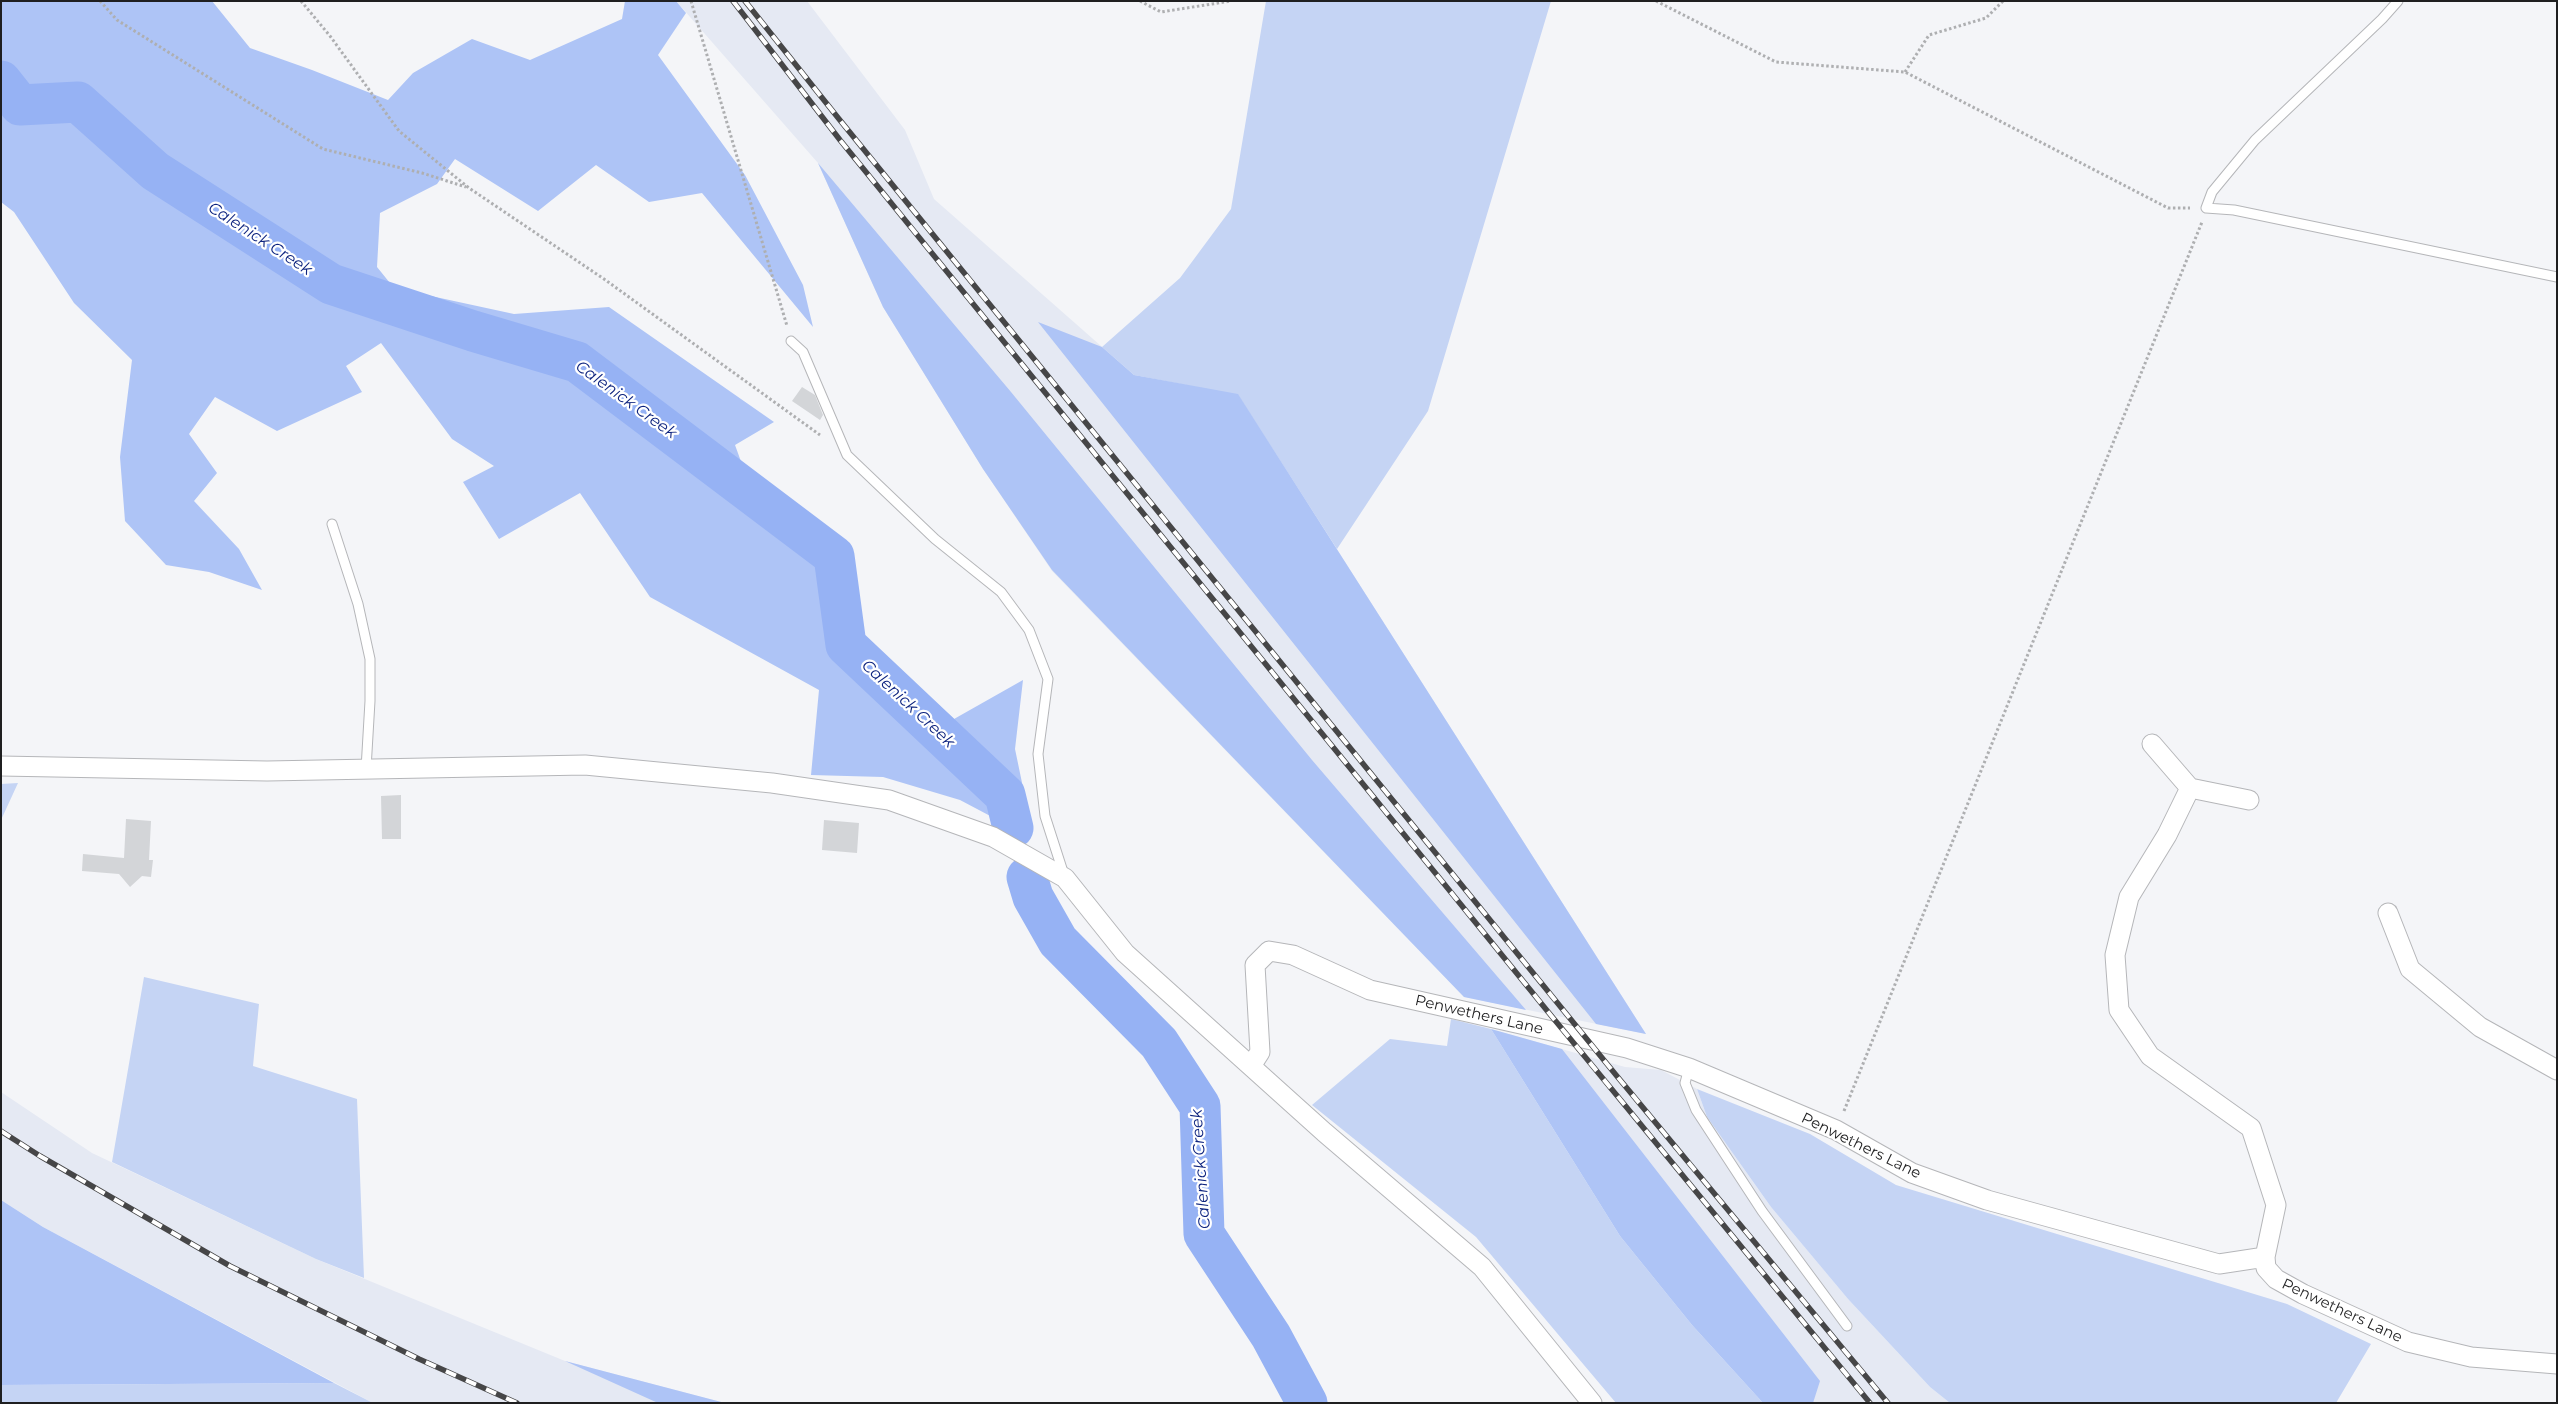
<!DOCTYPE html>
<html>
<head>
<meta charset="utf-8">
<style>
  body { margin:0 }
  #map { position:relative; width:2558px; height:1404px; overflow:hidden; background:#f4f5f8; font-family:Montserrat,sans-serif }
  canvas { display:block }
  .frame { position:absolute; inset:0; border:2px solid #1f1f20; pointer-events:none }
</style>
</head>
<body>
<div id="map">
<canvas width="2558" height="1404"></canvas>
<div class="frame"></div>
</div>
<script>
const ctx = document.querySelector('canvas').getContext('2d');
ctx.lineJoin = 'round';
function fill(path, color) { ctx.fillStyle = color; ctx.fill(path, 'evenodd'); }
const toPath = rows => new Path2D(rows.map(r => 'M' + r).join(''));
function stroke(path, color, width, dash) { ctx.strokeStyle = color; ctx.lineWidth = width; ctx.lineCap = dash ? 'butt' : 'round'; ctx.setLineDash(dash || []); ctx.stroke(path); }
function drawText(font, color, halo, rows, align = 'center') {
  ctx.font = font + ' Montserrat,sans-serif'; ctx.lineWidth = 4.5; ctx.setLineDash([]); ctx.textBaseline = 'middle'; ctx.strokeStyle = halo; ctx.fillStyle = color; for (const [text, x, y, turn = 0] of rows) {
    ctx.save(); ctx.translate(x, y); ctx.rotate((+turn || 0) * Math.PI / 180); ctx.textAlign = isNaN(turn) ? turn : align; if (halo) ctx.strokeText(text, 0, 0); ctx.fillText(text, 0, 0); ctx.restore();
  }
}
const built = toPath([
  [676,1,807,1,905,130,934,199,1134,375,1238,394,1646,1034,1464,997,1052,571,983,469,883,307,818,163],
  [1491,1029,1625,1067,1661,1070,1697,1089,1707,1117,1771,1207,1848,1299,1930,1387,1950,1403,1763,1403],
  [1,1092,92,1153,316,1259,565,1361,725,1403,373,1403,43,1227,1,1200]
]);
const green = toPath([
  [1266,1,1551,1,1428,411,1337,549,1238,395,1134,375,1102,347,1180,278,1231,209],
  [18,783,1,820,1,784],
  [144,977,259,1004,253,1066,357,1099,364,1278,316,1259,112,1162],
  [1451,1019,1491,1029,1620,1236,1692,1325,1763,1403,1616,1403,1476,1237,1312,1105,1390,1039,1447,1046],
  [1697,1089,1810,1134,1896,1185,2287,1304,2371,1344,2336,1403,1950,1403,1930,1387,1848,1299,1771,1207,1707,1117],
  [334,1383,373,1403,1,1403,1,1385]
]);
const forest = toPath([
  [1,1,212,1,250,48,312,70,388,100,413,73,472,39,530,60,622,19,625,1,676,1,686,13,658,55,745,175,803,285,813,327,702,193,649,202,596,165,538,211,455,159,437,184,380,213,377,267,394,288,514,314,609,307,774,422,735,445,743,467,835,535,846,590,865,638,954,719,1023,680,1015,749,1031,826,1013,828,960,800,883,777,811,775,819,690,650,597,580,493,499,539,463,482,494,466,452,439,381,343,346,366,362,392,277,431,215,397,189,434,217,473,194,501,239,549,262,590,209,572,166,565,125,521,120,457,132,360,74,303,14,212,1,202],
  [818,163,1011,392,1312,760,1526,1010,1464,997,1052,570,983,469,883,307],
  [1038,322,1102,347,1134,375,1238,394,1646,1034,1596,1024],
  [1491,1029,1562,1049,1820,1381,1813,1403,1763,1403,1692,1325,1620,1236],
  [1,1200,43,1227,334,1383,1,1385],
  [565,1361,725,1403,658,1403]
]);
const river = toPath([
  [1,81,20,105,78,102,155,171,331,284,473,331,577,362,834,556,846,645,1005,795,1013,828],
  [1027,877,1033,897,1058,941,1159,1043,1200,1106,1204,1234,1271,1336,1307,1403]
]);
const building = toPath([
  [802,387,815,395,823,415,820,420,792,401],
  [401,795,401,839,382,839,381,796],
  [126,819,151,821,149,860,153,860,151,877,142,876,130,887,119,874,82,871,83,854,124,858],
  [824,820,859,823,857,853,822,850]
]);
const path = toPath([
  [100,1,117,20,323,149,422,173,466,187],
  [301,1,330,36,399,131,469,188,604,279,820,435],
  [691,1,787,326],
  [1140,1,1161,12,1231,1],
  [1656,1,1776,62,1905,72,2168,208,2190,208],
  [1905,72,1929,35,1986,18,2003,1],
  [1844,1111,2202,222]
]);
const lane = toPath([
  [2398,1,2382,19,2255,140,2212,192,2206,208,2234,210,2557,277],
  [791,341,803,352,847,455,935,539,1001,592,1029,630,1048,679,1038,754,1045,816,1064,875],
  [332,524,358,604,370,659,370,701,366,769],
  [1689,1068,1685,1083,1696,1110,1762,1211,1847,1326]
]);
const street = toPath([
  [2152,744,2190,788,2249,800],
  [1,766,267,771,585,765,772,783,889,800,993,837,1065,878,1125,953,1324,1132,1482,1267,1592,1403],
  [2190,788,2167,835,2129,897,2115,955,2119,1010,2150,1056,2251,1128,2276,1205,2265,1257],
  [2388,913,2410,969,2480,1027,2557,1070],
  [1251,1066,1260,1052,1255,965,1269,951,1293,955,1370,990,1627,1048,1689,1068,1836,1130,1912,1173,1987,1200,2219,1264,2265,1257,2266,1268,2276,1279,2303,1294,2408,1342,2471,1357,2557,1364]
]);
const rail = toPath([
  [733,1,840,140,1549,1013,1870,1403],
  [745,1,839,119,1616,1075,1888,1403],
  [1,1131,40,1156,230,1266,419,1359,517,1403]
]);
const streetNames = [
  ["Penwethers Lane",1479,1015,13],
  ["Penwethers Lane",1861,1146,26],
  ["Penwethers Lane",2342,1311,25]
];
const waterNames = [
  ["Calenick Creek",260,239,33],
  ["Calenick Creek",626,400,36],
  ["Calenick Creek",908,704,43],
  ["Calenick Creek",1201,1169,-94]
];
fill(built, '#e5e9f3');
fill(green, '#c5d4f4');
fill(forest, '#aec4f6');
stroke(river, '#96b2f4', 41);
fill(building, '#d3d5d8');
stroke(lane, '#b5b6b9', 11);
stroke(street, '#b5b6b9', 21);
stroke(path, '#aeafb1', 3, [2.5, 2.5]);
stroke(lane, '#fff', 9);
stroke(street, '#fff', 19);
stroke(rail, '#464647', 5.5);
stroke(rail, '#fff', 4, [11]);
drawText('15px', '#1f1f20', '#fff', streetNames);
drawText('italic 16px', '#0e247f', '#fff', waterNames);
</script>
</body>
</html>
